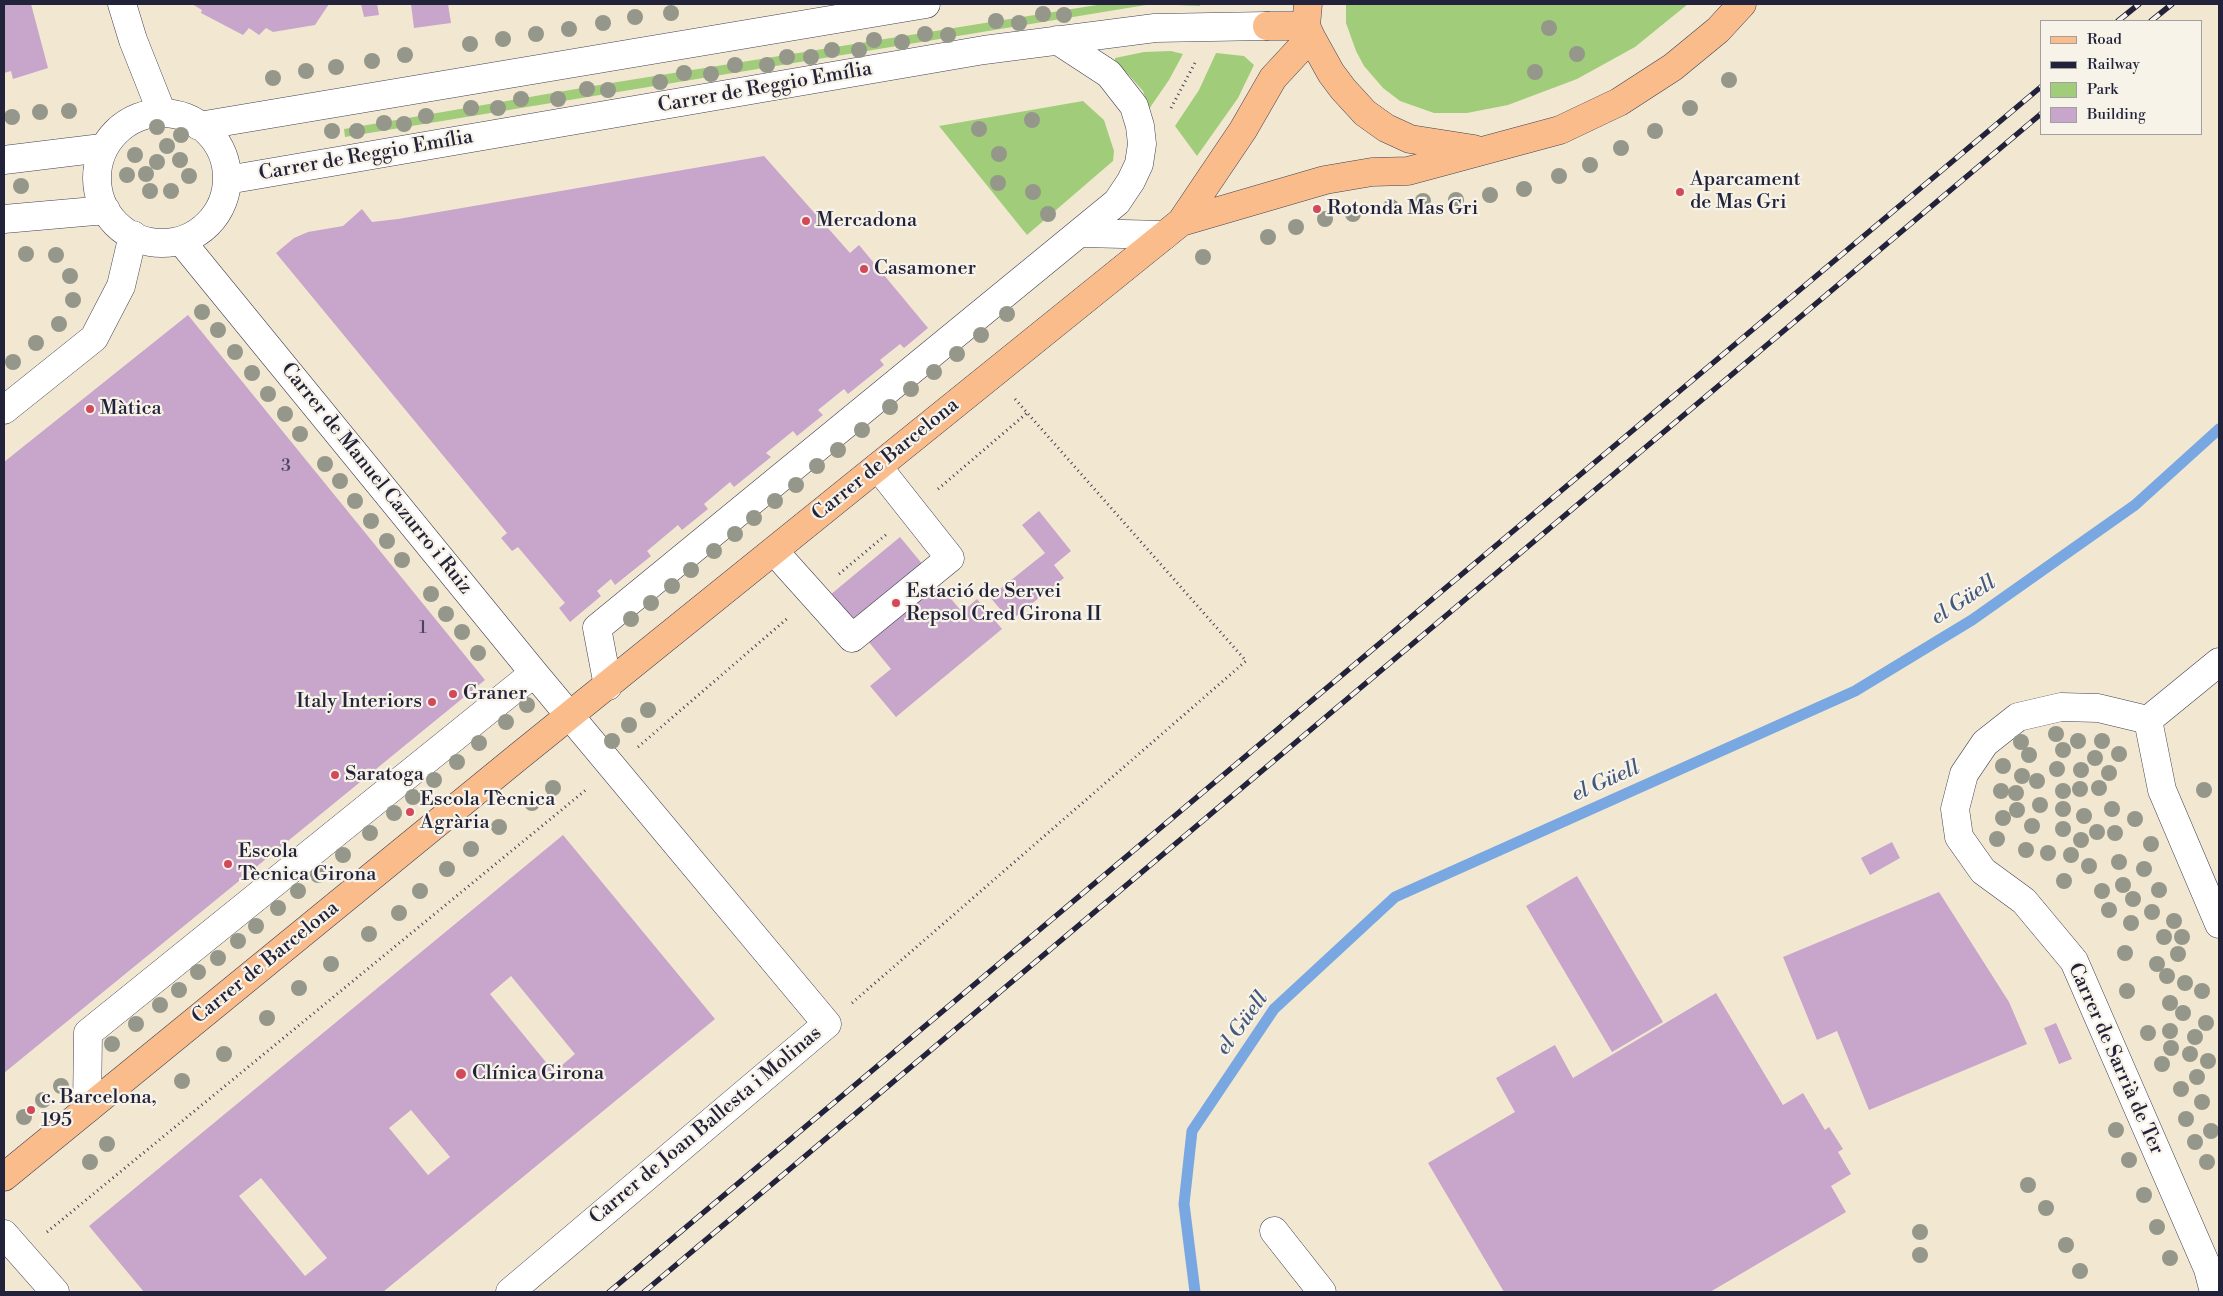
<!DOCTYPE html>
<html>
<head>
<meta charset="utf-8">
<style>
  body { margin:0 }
  #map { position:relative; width:2223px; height:1296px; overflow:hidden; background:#f2e8d2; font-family:"Libre Bodoni",serif }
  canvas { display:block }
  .frame { position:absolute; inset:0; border:5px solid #22223b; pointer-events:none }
  .legend { position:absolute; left:2040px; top:20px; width:162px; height:115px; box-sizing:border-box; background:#f7f3e8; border:1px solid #a29fa3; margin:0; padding:6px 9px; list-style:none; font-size:15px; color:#22223b }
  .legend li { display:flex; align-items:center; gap:10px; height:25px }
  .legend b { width:25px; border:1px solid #a29fa3 }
</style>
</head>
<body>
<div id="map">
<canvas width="2223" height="1296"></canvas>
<div class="frame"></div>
<ul class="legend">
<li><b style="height:6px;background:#fabc8b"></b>Road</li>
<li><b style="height:6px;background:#22223b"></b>Railway</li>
<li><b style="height:14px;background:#a1cd7a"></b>Park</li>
<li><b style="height:14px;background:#c8a5cb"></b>Building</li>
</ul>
</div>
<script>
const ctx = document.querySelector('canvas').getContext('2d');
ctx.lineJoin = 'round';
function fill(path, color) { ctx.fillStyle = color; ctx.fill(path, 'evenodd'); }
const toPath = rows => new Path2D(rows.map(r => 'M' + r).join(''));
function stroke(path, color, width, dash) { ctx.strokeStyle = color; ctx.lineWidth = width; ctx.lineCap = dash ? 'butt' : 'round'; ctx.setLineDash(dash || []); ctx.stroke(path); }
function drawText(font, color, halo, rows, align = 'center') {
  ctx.font = font + ' "Libre Bodoni",serif'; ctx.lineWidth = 4.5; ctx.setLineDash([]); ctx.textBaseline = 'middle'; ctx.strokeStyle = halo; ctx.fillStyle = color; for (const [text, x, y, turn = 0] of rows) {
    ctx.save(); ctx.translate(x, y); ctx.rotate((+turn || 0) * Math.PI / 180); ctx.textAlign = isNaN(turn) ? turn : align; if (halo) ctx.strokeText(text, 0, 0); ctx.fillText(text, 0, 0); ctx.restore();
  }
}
const green = toPath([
  [1103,4,1200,4,1200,6,1152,4,345,137,344,129,605,84],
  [1346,4,1688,4,1635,47,1577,79,1508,105,1467,113,1434,113,1400,101,1383,88,1364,66,1356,51,1346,23],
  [1171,51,1183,54,1169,80,1149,109,1143,91,1127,73,1115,65,1115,58,1144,52],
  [1216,53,1244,56,1254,65,1238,98,1197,156,1175,126,1199,90],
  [1083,101,1104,120,1114,151,1113,161,1027,235,939,126]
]);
const stream = toPath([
  [1195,1292,1184,1204,1192,1131,1274,1009,1395,897,1855,691,1972,620,2135,505,2219,429]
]);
const building = toPath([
  [4,4,31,4,48,68,13,79,11,71,4,73],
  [192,4,329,4,315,25,273,32,266,28,259,35,249,28,243,35,201,13,202,10],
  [361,4,377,4,379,15,364,17],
  [411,4,448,4,451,23,414,28],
  [764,156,850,253,859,245,928,328,904,348,900,344,880,360,884,365,848,394,844,389,818,410,823,415,797,436,793,431,766,453,771,457,734,487,730,482,704,504,708,509,682,530,678,525,647,551,651,556,615,585,611,579,597,591,601,596,570,622,559,608,565,603,518,547,512,551,501,538,507,533,276,253,294,238,308,232,343,226,362,209,372,222,398,219],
  [188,315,485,680,4,1073,4,462],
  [1039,511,1071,551,1054,565,1064,578,1010,621,990,597,1045,553,1022,525],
  [900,537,962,612,977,599,1002,629,896,717,870,686,891,669,830,595],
  [563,835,715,1019,383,1292,144,1292,89,1226],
  [511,976,575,1054,554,1072,490,994],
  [411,1110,450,1157,428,1175,389,1128],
  [261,1178,327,1258,305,1276,239,1196],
  [1892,842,1900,858,1870,875,1861,858],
  [1577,876,1663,1022,1612,1052,1526,906],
  [1939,892,2009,1002,2027,1044,1869,1110,1837,1031,1817,1040,1783,957],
  [1716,993,1783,1105,1803,1093,1825,1130,1829,1127,1843,1149,1838,1152,1851,1174,1831,1186,1846,1212,1710,1292,1504,1292,1428,1163,1515,1112,1496,1078,1555,1045,1573,1078],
  [2056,1023,2072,1059,2059,1064,2044,1028]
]);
const path = toPath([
  [1171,108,1196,61],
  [938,489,1027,413],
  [839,574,888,533],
  [638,747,789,617],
  [852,1003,1246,661,1015,399],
  [47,1232,587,789]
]);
const minor = toPath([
  [122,4,133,40,162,113],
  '97 178a65 65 0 1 1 130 0a65 65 0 1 1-130 0Z',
  [199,126,926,4],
  [4,160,102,148],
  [227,180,984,50,1155,28,1267,26],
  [4,219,106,210],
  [1081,233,1165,235],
  [182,242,534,673,827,1024,510,1292],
  [4,410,94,338,121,286,133,235],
  [774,551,852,638,950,558,878,467],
  [608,686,597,628,1117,202,1131,181,1139,164,1142,144,1140,126,1134,106,1109,74,1057,40],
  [2148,720,2219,662],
  [87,1109,88,1033,534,673],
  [1274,1231,1322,1292],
  [4,1234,55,1292],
  [2214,1292,2208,1269,2074,961,2024,901,1983,871,1959,837,1955,809,1964,774,1985,743,2018,717,2061,707,2098,708,2148,720,2162,790,2219,924]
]);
const major = toPath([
  [1308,4,1306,26,1311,37,1331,73,1343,89,1365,113,1386,128,1410,139,1474,149],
  [1267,26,1306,26],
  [1181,222,1325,180,1372,172,1408,171,1560,130,1619,102,1673,67,1718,30,1742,4],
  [4,1177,518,757,1181,222,1243,130,1273,78,1311,37]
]);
const rail = toPath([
  [2118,21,2139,4],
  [2151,21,2172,4],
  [609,1292,2042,86],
  [644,1292,2042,113]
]);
const trees = [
  [671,13],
  [1043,14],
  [1064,15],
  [635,17],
  [996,21],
  [603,23],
  [1019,23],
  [1549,28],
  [569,29],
  [536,34],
  [925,34],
  [948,35],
  [503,39],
  [874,40],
  [902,42],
  [470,44],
  [832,50],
  [859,50],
  [1577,54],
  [405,55],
  [787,57],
  [811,57],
  [372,61],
  [735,65],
  [767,65],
  [336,67],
  [306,71],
  [1535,72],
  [684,73],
  [711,74],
  [273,78],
  [1729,80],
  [660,82],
  [587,89],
  [608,90],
  [521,99],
  [558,99],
  [471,108],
  [498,108],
  [1690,108],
  [69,111],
  [40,112],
  [426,116],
  [12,117],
  [1032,120],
  [384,123],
  [404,124],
  [157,127],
  [979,129],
  [332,131],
  [357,131],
  [1655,131],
  [181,135],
  [167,146],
  [1621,148],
  [999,154],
  [135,155],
  [180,160],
  [157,162],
  [1590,165],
  [146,174],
  [127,175],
  [189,176],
  [1559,176],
  [998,183],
  [21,186],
  [1524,189],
  [150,191],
  [171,191],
  [1033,192],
  [1490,195],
  [1456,200],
  [1423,201],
  [1391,207],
  [1048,214],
  [1353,214],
  [1325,219],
  [1296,227],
  [1268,237],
  [26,254],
  [56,255],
  [1203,257],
  [70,276],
  [73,300],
  [202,312],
  [1007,314],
  [59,324],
  [218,330],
  [981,335],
  [36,343],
  [235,352],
  [957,354],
  [13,362],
  [934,372],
  [252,373],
  [911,389],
  [268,394],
  [890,407],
  [285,414],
  [862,430],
  [300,434],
  [838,450],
  [325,464],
  [817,466],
  [340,481],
  [796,485],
  [355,501],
  [775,501],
  [754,518],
  [371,521],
  [735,534],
  [387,541],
  [714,551],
  [402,560],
  [691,570],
  [672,586],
  [431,594],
  [651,603],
  [446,614],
  [631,619],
  [462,632],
  [478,653],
  [527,705],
  [648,710],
  [506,722],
  [629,725],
  [2056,734],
  [612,741],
  [2078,741],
  [2102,741],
  [2021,742],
  [479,743],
  [2063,750],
  [2119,754],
  [2029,755],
  [2095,758],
  [457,762],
  [2003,766],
  [2057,769],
  [2081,770],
  [2109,773],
  [2022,776],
  [434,780],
  [2037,781],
  [553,788],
  [2099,788],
  [2080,789],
  [2204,790],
  [2001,791],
  [2063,791],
  [2016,793],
  [413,797],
  [532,803],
  [2040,805],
  [2063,809],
  [2112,809],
  [2017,810],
  [394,813],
  [2084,816],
  [2003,818],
  [2135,819],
  [2032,826],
  [499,827],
  [2063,829],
  [2097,832],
  [370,833],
  [2115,833],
  [1997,839],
  [2081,840],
  [2151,844],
  [471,849],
  [2026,850],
  [2048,853],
  [343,855],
  [2071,855],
  [2119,862],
  [2089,866],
  [447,869],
  [2144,869],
  [318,875],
  [2064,881],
  [2123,885],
  [2159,890],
  [298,891],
  [420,891],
  [2102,891],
  [2133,899],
  [278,908],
  [2109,910],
  [2152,912],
  [399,913],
  [2174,921],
  [2131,923],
  [256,926],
  [369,934],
  [2164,937],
  [2182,937],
  [238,941],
  [2125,953],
  [2178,954],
  [218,958],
  [331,964],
  [2157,964],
  [198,972],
  [2167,976],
  [2185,983],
  [299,988],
  [179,990],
  [2127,991],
  [2202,991],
  [2170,1003],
  [160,1005],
  [2183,1013],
  [267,1018],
  [2206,1023],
  [136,1024],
  [2170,1031],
  [2148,1033],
  [2195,1037],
  [112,1044],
  [2171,1048],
  [224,1054],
  [2190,1054],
  [2208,1061],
  [2162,1064],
  [2197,1077],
  [182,1081],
  [61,1086],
  [2181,1089],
  [43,1100],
  [2202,1102],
  [24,1117],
  [2186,1119],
  [2116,1130],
  [2211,1131],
  [2195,1142],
  [107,1144],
  [2129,1160],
  [90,1162],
  [2207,1162],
  [2028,1185],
  [2144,1195],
  [2046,1208],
  [2157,1227],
  [1920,1232],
  [2066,1245],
  [1920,1255],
  [2170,1258],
  [2080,1271]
];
const markers = [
  [1680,192,5,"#d1495b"],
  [1317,209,5,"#d1495b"],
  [806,221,5,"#d1495b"],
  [864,269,5,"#d1495b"],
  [90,409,5,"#d1495b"],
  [896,603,5,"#d1495b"],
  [453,694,5,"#d1495b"],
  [432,702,5,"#d1495b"],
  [335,775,5,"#d1495b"],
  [410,812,5,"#d1495b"],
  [228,864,5,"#d1495b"],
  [461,1074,6,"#d1495b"],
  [31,1110,5,"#d1495b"]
];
const numberNames = [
  ["3",286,467],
  ["1",423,629]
];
const streetNames = [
  ["Carrer de Reggio Emília",765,88,-10],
  ["Carrer de Reggio Emília",366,156,-10],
  ["Carrer de Barcelona",886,460,-39],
  ["Carrer de Manuel Cazurro i Ruiz",376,479,51],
  ["Carrer de Barcelona",266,963,-39],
  ["Carrer de Sarrià de Ter",2115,1059,66],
  ["Carrer de Joan Ballesta i Molinas",706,1126,-40]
];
const poiNames = [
  ["Aparcament",1690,180],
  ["de Mas Gri",1690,203],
  ["Rotonda Mas Gri",1327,209],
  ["Mercadona",816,221],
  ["Casamoner",874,269],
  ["Màtica",100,409],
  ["Estació de Servei",906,592],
  ["Repsol Cred Girona II",906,615],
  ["Graner",463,694],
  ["Italy Interiors",422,702,"right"],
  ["Saratoga",345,775],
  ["Escola Tècnica",420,800],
  ["Agrària",420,823],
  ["Escola",238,852],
  ["Tècnica Girona",238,875],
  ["Clínica Girona",472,1074],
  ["c. Barcelona,",41,1098],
  ["195",41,1121]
];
const waterNames = [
  ["el Güell",1964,601,-33],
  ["el Güell",1606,782,-24],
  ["el Güell",1243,1024,-54]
];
fill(green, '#a1cd7a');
stroke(stream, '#78a7e1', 11);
fill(building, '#c8a5cb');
stroke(minor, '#414052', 29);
stroke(major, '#414052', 29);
stroke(path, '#414052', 3, [1, 4]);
stroke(minor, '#fff', 28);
stroke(major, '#fabc8b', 28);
stroke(rail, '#22223b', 5.5);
stroke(rail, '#f7f3e8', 4, [11]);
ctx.fillStyle = '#949789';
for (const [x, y] of trees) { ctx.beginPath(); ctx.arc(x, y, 8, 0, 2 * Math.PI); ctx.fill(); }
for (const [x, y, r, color] of markers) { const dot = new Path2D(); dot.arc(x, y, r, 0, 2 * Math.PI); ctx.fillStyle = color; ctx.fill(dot); stroke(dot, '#f7f3e8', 2); }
drawText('18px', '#4c435f', null, numberNames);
drawText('20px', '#22223b', '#f7f3e8', streetNames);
drawText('20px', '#22223b', '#f7f3e8', poiNames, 'left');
drawText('italic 21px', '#44577d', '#f7f3e8', waterNames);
</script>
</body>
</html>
